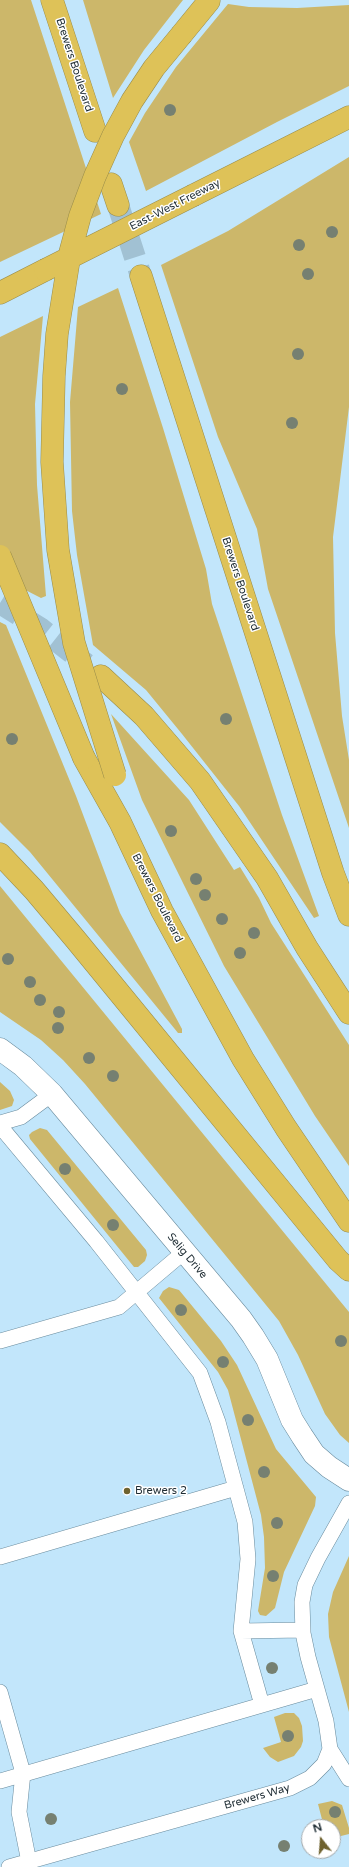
<!DOCTYPE html>
<html>
<head>
<meta charset="utf-8">
<style>
  body { margin:0 }
  #map { position:relative; width:349px; height:1867px; overflow:hidden; background:#c2e6fb; font-family:"Varela Round",sans-serif }
  canvas { display:block }
  .north { position:absolute; left:301px; top:1819px; width:40px; height:40px; box-sizing:border-box; background:#fff; border:1px solid #a5aaad; border-radius:50%; rotate:343deg; font-size:11px; font-weight:700; line-height:16px; text-align:center; color:#1d2b32 }
  .north::after { content:''; display:block; margin:auto; width:14px; height:18px; background:#6f622f; clip-path:polygon(50% 0,100% 100%,50% 72%,0 100%) }
</style>
</head>
<body>
<div id="map">
<canvas width="349" height="1867"></canvas>
<div class="north">N</div>
</div>
<script>
const ctx = document.querySelector('canvas').getContext('2d');
ctx.lineJoin = 'round';
function fill(path, color) { ctx.fillStyle = color; ctx.fill(path, 'evenodd'); }
const toPath = rows => new Path2D(rows.map(r => 'M' + r).join(''));
function stroke(path, color, width, dash) { ctx.strokeStyle = color; ctx.lineWidth = width; ctx.lineCap = dash ? 'butt' : 'round'; ctx.setLineDash(dash || []); ctx.stroke(path); }
function drawText(font, color, halo, rows, align = 'center') {
  ctx.font = font + ' "Varela Round",sans-serif'; ctx.lineWidth = 3; ctx.setLineDash([]); ctx.textBaseline = 'middle'; ctx.strokeStyle = halo; ctx.fillStyle = color; for (const [text, x, y, turn = 0] of rows) {
    ctx.save(); ctx.translate(x, y); ctx.rotate((+turn || 0) * Math.PI / 180); ctx.textAlign = isNaN(turn) ? turn : align; if (halo) ctx.strokeText(text, 0, 0); ctx.fillText(text, 0, 0); ctx.restore();
  }
}
const green = toPath([
  [0,0,31,0,101,214,0,262],
  [83,0,183,0,144,50,113,98],
  [228,4,249,7,297,8,349,5,349,86,277,122,146,191,129,142,145,113,176,67],
  [349,157,349,407,333,537,335,633,342,716,349,760,349,828,268,589,257,529,218,437,161,265,228,231],
  [118,288,163,428,206,569,212,604,282,815,319,916,314,918,239,806,182,734,146,690,93,645,77,555,72,511,70,402,78,307],
  [43,316,35,404,37,485,46,596,41,598,0,577,0,337],
  [0,622,6,625,76,796,120,913,182,1029,182,1033,178,1033,174,1028,30,852,0,822],
  [111,714,189,800,234,870,240,867,259,898,271,923,349,1045,349,1166,315,1116,224,966,142,800],
  [0,886,349,1312,349,1443,340,1435,325,1414,298,1355,279,1321,244,1278,85,1084,63,1060,41,1040,0,1012],
  [0,1082,10,1091,14,1100,12,1106,0,1110],
  [40,1128,47,1130,146,1250,147,1255,145,1261,138,1267,134,1267,30,1139,29,1135,32,1132],
  [169,1287,179,1290,221,1341,237,1365,276,1449,316,1497,315,1506,284,1572,275,1608,266,1616,260,1615,258,1611,265,1568,264,1537,261,1515,228,1390,218,1372,159,1298,163,1291],
  [349,1556,349,1712,329,1637,328,1614,333,1592],
  [285,1713,294,1713,299,1718,302,1726,303,1741,301,1747,294,1756,278,1762,270,1757,263,1748,281,1742,274,1717],
  [332,1801,342,1805,349,1828,349,1834,333,1838,333,1827,324,1827,318,1804]
]);
const highwayTunnel = toPath([
  [118,205,141,276],
  [0,603,40,628,86,664]
]);
const lane = toPath([
  [0,1123,21,1117,52,1094],
  [0,1126,96,1241,200,1373,218,1422,245,1522,248,1559,241,1631,262,1705],
  [0,1341,119,1307,184,1252],
  [0,1557,236,1488],
  [241,1631,303,1630],
  [0,1692,23,1773,19,1812,30,1867],
  [330,1749,349,1779],
  [0,1781,317,1689],
  [9,1867,290,1788,310,1778,324,1764,330,1749,326,1721,308,1657,303,1633,302,1602,305,1585,318,1558,349,1503]
]);
const street = toPath([
  [0,1049,23,1066,52,1094,241,1319,253,1336,267,1359,292,1420,302,1436,314,1454,329,1467,349,1480]
]);
const highway = toPath([
  [52,0,95,131],
  [182,34,209,1],
  [111,184,118,205],
  [194,195,349,117],
  [141,276,333,873,349,915],
  [0,293,45,270],
  [101,676,144,716,200,781,267,878,307,948,349,1013],
  [84,758,120,822,162,911,243,1059,286,1128,349,1221],
  [0,854,34,890,76,940,338,1260,349,1270]
]);
const highwayBridge = toPath([
  [45,270,194,195],
  [0,556,84,758],
  [115,775,74,643,58,550,52,462,54,376,57,334,70,253,80,216,95,176,113,136,132,101,154,68,182,34]
]);
const trees = [
  [170,110],
  [332,232],
  [299,245],
  [308,274],
  [298,354],
  [122,389],
  [292,423],
  [226,719],
  [12,739],
  [171,831],
  [196,879],
  [205,895],
  [222,919],
  [254,933],
  [240,953],
  [8,959],
  [30,982],
  [40,1000],
  [59,1012],
  [58,1028],
  [89,1058],
  [113,1076],
  [65,1169],
  [113,1225],
  [181,1310],
  [341,1341],
  [223,1362],
  [248,1420],
  [264,1472],
  [277,1523],
  [273,1576],
  [272,1668],
  [288,1736],
  [335,1812],
  [51,1819],
  [284,1846]
];
const markers = [
  [127,1491,4,"#6f622f"]
];
const streetNames = [
  ["Brewers Boulevard",74,65,72],
  ["East-West Freeway",175,205,-27],
  ["Brewers Boulevard",240,584,72],
  ["Brewers Boulevard",157,898,63],
  ["Selig Drive",187,1256,50],
  ["Brewers Way",257,1797,-16]
];
const poiNames = [
  ["Brewers 2",135,1491]
];
fill(green, '#ccb76a');
stroke(highwayTunnel, '#a1c1d3', 22, [22, 11]);
stroke(lane, '#698b9d', 16);
stroke(street, '#698b9d', 23);
stroke(highway, '#9a8d4b', 23);
stroke(lane, '#fff', 15);
stroke(street, '#fff', 22);
stroke(highway, '#dec258', 22);
stroke(highwayBridge, '#9a8d4b', 23, []);
stroke(highwayBridge, '#dec258', 22);
ctx.fillStyle = '#768071';
for (const [x, y] of trees) { ctx.beginPath(); ctx.arc(x, y, 6, 0, 2 * Math.PI); ctx.fill(); }
for (const [x, y, r, color] of markers) { const dot = new Path2D(); dot.arc(x, y, r, 0, 2 * Math.PI); ctx.fillStyle = color; ctx.fill(dot); stroke(dot, '#fff', 1.5); }
drawText('11px', '#1d2b32', '#fff', streetNames);
drawText('11px', '#1d2b32', '#fff', poiNames, 'left');
</script>
</body>
</html>
